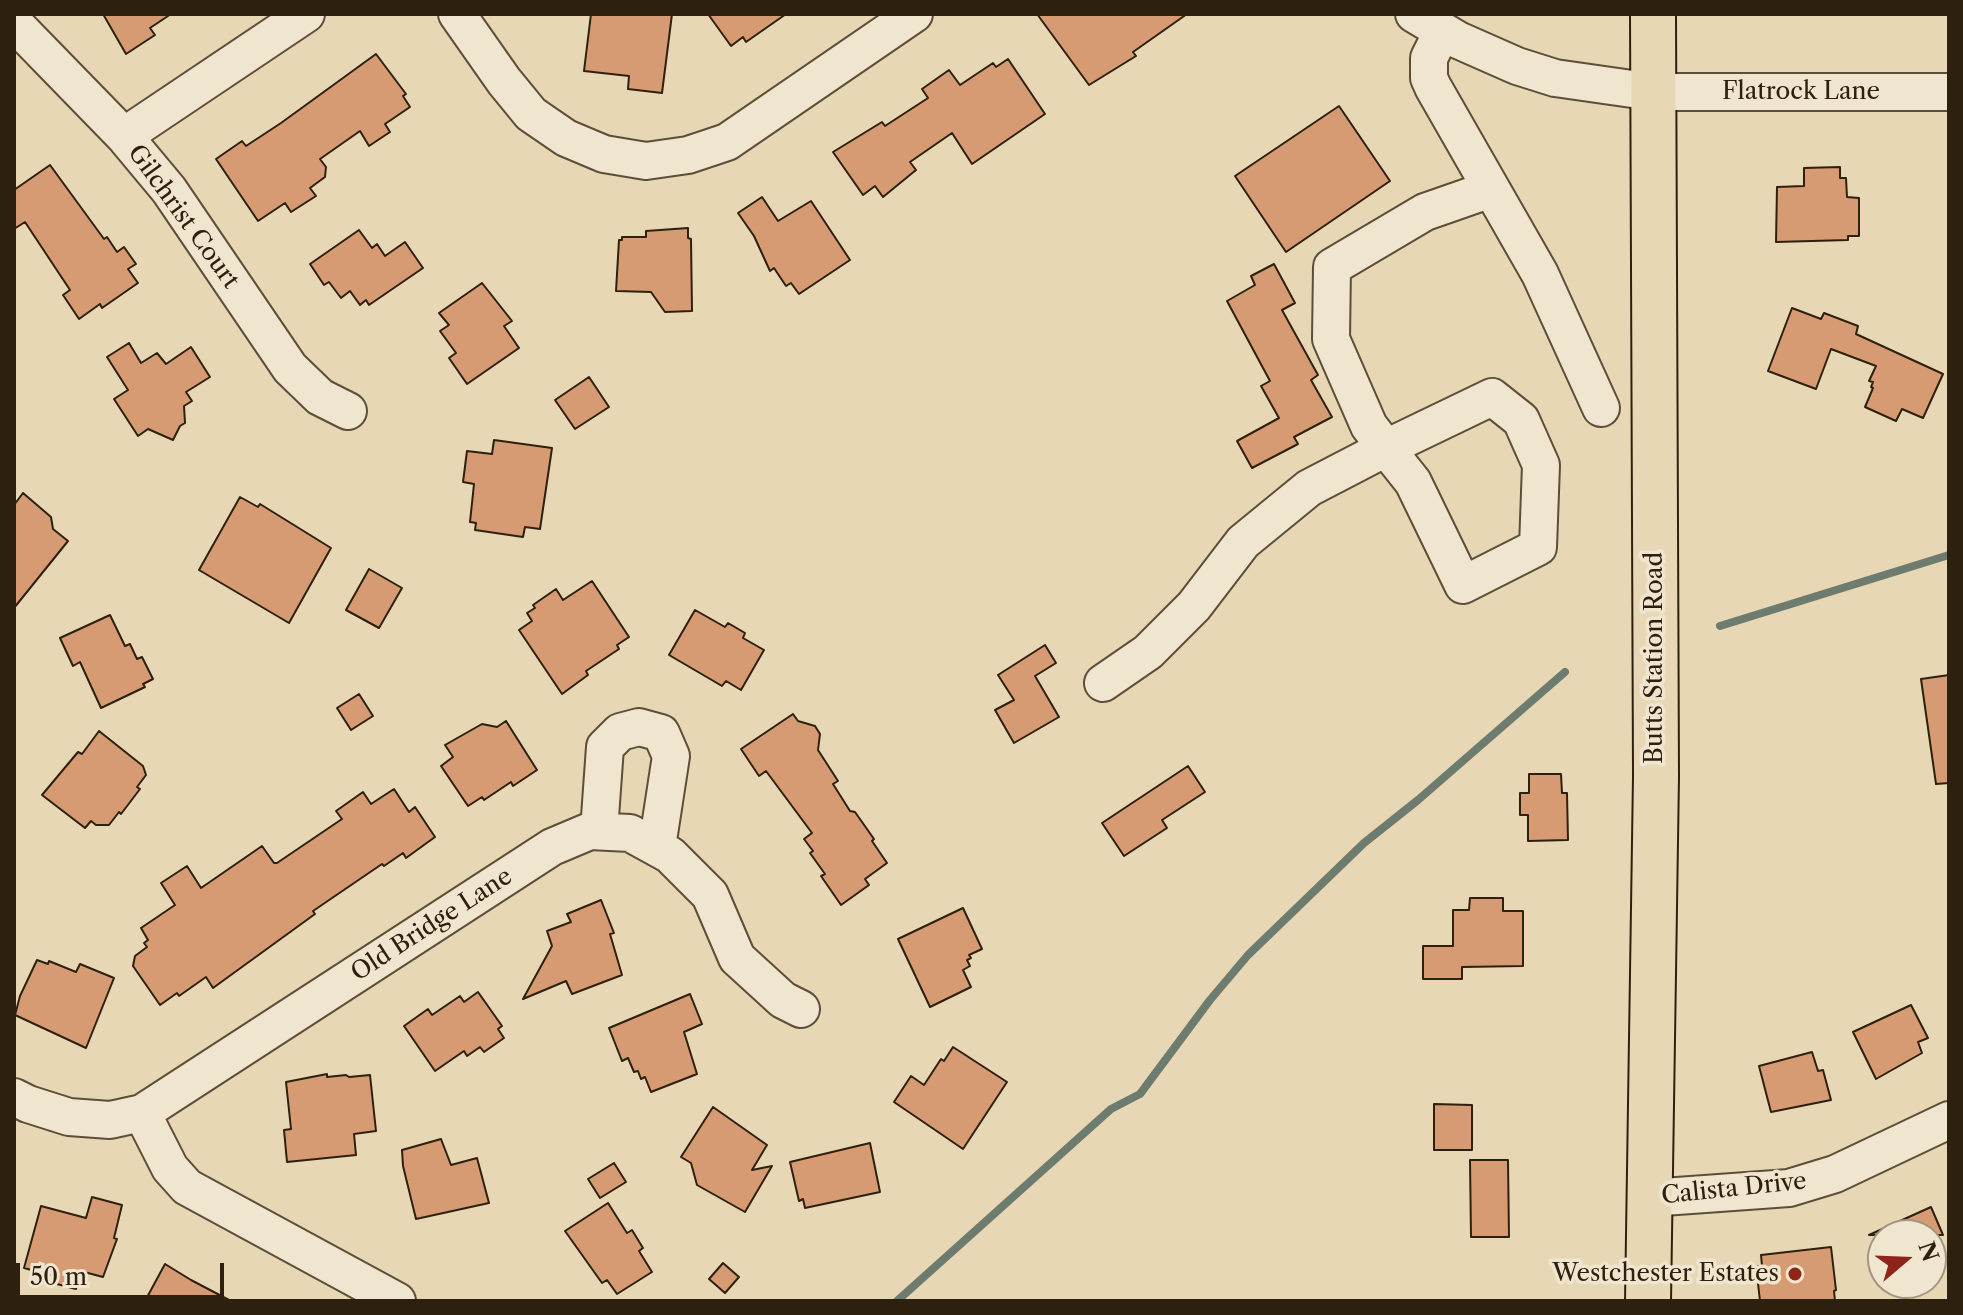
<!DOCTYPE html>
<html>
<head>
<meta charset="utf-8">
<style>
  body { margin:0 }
  #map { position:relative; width:1963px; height:1315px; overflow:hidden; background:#e8d7b4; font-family:"Libre Caslon Text",serif }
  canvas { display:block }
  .frame { position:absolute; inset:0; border:16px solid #2e200e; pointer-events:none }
  .north { position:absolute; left:1867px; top:1219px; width:80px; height:80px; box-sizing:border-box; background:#f0e5ce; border:2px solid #a29681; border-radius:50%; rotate:71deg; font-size:22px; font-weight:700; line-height:32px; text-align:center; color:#2e200e }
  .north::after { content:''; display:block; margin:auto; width:28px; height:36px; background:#8f2418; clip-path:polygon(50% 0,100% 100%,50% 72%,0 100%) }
  .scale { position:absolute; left:16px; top:1263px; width:208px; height:36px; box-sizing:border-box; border:4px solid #2e200e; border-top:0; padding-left:10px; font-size:24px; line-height:28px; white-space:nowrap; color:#2e200e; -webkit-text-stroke:6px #f0e5ce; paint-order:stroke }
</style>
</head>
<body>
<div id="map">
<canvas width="1963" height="1315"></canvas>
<div class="frame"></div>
<div class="north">N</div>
<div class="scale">50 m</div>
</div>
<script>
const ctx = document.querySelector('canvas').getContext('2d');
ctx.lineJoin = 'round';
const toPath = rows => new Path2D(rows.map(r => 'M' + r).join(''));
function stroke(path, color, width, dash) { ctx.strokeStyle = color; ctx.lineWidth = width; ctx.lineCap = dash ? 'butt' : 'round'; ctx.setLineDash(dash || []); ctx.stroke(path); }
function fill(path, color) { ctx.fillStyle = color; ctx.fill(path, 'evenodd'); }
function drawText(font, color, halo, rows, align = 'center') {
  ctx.font = font + ' "Libre Caslon Text",serif'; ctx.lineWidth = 7; ctx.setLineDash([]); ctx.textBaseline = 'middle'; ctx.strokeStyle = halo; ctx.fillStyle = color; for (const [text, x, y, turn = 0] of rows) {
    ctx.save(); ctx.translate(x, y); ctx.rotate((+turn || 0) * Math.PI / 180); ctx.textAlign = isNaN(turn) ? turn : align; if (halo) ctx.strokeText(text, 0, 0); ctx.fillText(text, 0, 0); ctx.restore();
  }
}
const stream = toPath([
  [1720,626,1949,555],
  [897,1301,1111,1109,1140,1094,1210,1000,1248,955,1364,843,1418,800,1565,672]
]);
const building = toPath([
  [103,14,171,14,150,28,155,35,126,54,103,14],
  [591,14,672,14,662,93,628,89,629,76,584,71,591,14],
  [708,14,786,14,746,42,743,37,731,46,708,14],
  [1037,14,1187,14,1133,52,1136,56,1089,85,1037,14],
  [376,54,406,94,403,96,410,107,385,124,390,132,369,146,360,131,320,159,326,167,325,177,310,188,316,196,291,212,285,203,258,221,216,159,242,141,246,146,281,123,376,54],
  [1008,59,1045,114,972,164,952,133,910,162,916,170,883,197,875,186,863,195,833,152,882,122,885,126,928,98,922,89,949,70,960,85,993,63,996,67,1008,59],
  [1339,106,1390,181,1286,252,1235,176,1339,106],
  [50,165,104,239,107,237,117,252,124,247,136,264,128,269,138,283,102,308,100,304,79,319,63,295,70,290,25,222,14,229,14,190,50,165],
  [1840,167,1840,178,1846,178,1847,197,1859,198,1859,236,1848,236,1848,240,1776,242,1777,187,1804,186,1804,168,1840,167],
  [762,197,778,221,811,201,850,260,799,294,791,283,786,286,774,268,770,271,754,236,738,213,762,197],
  [688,228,688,238,691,239,692,311,665,312,651,292,616,291,619,240,622,240,622,237,646,237,646,231,688,228],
  [359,230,372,248,377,244,385,256,405,242,423,268,369,305,366,300,360,305,350,291,341,298,329,282,324,285,310,264,359,230],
  [1274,264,1295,303,1282,310,1318,375,1311,380,1332,417,1294,437,1298,444,1252,468,1237,441,1279,418,1261,386,1270,381,1227,301,1255,285,1251,276,1274,264],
  [482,283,512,321,504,326,519,348,467,384,449,358,456,353,440,331,449,325,439,313,482,283],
  [1792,308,1821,319,1824,313,1858,326,1856,334,1943,374,1923,418,1902,409,1896,421,1865,407,1873,388,1871,387,1873,382,1869,381,1876,366,1831,349,1816,389,1768,371,1792,308],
  [129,343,141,363,157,353,166,364,191,347,210,377,186,392,192,401,184,406,185,423,180,426,173,440,148,429,138,436,114,399,128,390,107,357,129,343],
  [589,377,609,407,575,429,555,400,589,377],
  [494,440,552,448,540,529,525,527,523,537,475,530,476,523,470,522,474,484,463,482,467,451,492,454,494,440],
  [23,493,51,517,53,529,68,541,14,608,14,505,23,493],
  [240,497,258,507,260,504,331,548,289,623,199,570,240,497],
  [369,569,402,588,379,628,346,610,369,569],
  [592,581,629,637,617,645,619,649,586,671,588,675,562,694,519,630,532,621,527,613,535,608,533,605,556,589,563,600,592,581],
  [695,610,725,627,728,623,745,633,743,638,764,650,741,690,726,681,722,686,669,655,695,610],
  [110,615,125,646,130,644,137,659,142,657,153,679,143,684,145,687,101,708,80,662,73,666,60,638,110,615],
  [1045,645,1056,663,1035,676,1059,717,1014,743,995,710,1014,700,998,675,1045,645],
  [1949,675,1949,783,1936,784,1921,679,1949,675],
  [359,694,373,716,351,730,337,708,359,694],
  [793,714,798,721,815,726,820,734,818,750,838,781,833,784,850,811,855,812,874,839,872,841,887,863,865,879,869,885,841,905,821,876,825,874,810,853,813,851,804,839,812,833,766,771,759,776,741,749,793,714],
  [506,721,537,770,513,786,511,782,484,800,482,797,468,806,441,766,453,757,445,745,482,724,497,727,506,721],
  [99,731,143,766,146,775,137,787,140,789,121,814,119,812,109,825,96,825,91,821,85,828,42,795,78,752,82,754,99,731],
  [1188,766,1205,792,1162,820,1167,828,1124,856,1102,823,1188,766],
  [1529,774,1561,774,1562,793,1567,793,1568,840,1528,841,1528,815,1520,815,1520,793,1529,793,1529,774],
  [394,789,409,812,415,807,435,837,406,858,403,853,384,866,382,864,313,911,315,914,213,988,206,977,179,996,177,993,160,1005,133,966,135,956,147,947,144,943,148,940,141,928,175,905,161,883,187,866,201,888,262,846,274,863,277,863,342,819,336,811,363,792,371,804,394,789],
  [1470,898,1503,898,1503,911,1523,911,1523,966,1462,967,1462,979,1423,979,1423,946,1453,946,1453,910,1469,910,1470,898],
  [601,900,614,933,610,934,622,975,572,994,566,981,523,999,552,946,547,931,571,922,567,914,601,900],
  [963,908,982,949,969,955,971,958,967,960,970,966,963,970,971,987,930,1007,898,939,963,908],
  [37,960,48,964,49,961,76,972,80,964,114,978,86,1048,15,1015,20,996,37,960],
  [478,992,502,1026,498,1029,504,1038,484,1052,480,1047,467,1056,464,1051,435,1071,404,1026,428,1009,432,1015,460,996,464,1002,478,992],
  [690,994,702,1024,684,1032,697,1074,651,1092,645,1077,641,1079,638,1071,634,1072,628,1058,622,1061,609,1028,690,994],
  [1911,1005,1928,1038,1918,1042,1922,1053,1876,1079,1853,1032,1911,1005],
  [953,1047,1007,1082,963,1149,894,1102,911,1076,924,1085,941,1059,944,1061,953,1047],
  [1812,1052,1818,1071,1823,1070,1831,1100,1771,1112,1759,1066,1812,1052],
  [327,1074,327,1077,346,1075,349,1077,370,1075,376,1131,354,1134,356,1155,287,1162,284,1130,291,1129,286,1082,327,1074],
  [1434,1104,1472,1105,1472,1150,1434,1150,1434,1104],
  [713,1107,767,1145,752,1170,772,1166,745,1212,697,1185,691,1163,681,1157,713,1107],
  [441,1139,451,1165,477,1158,489,1203,416,1219,403,1166,402,1150,441,1139],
  [870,1143,880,1192,805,1208,803,1199,799,1201,790,1162,870,1143],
  [1470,1160,1508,1160,1509,1237,1471,1237,1470,1160],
  [614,1163,626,1182,600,1198,588,1179,614,1163],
  [92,1197,122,1205,114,1238,117,1239,103,1277,84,1272,83,1276,79,1275,76,1289,53,1283,54,1276,24,1268,41,1206,86,1218,92,1197],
  [608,1203,627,1233,632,1230,643,1248,639,1251,652,1272,617,1294,607,1280,602,1283,565,1231,608,1203],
  [1931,1207,1943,1235,1869,1235,1931,1207],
  [1831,1247,1836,1290,1834,1291,1835,1301,1760,1301,1756,1266,1762,1266,1761,1255,1831,1247],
  [723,1263,739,1277,725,1293,709,1279,723,1263],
  [165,1264,191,1280,231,1301,145,1301,165,1264]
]);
const minor = toPath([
  [457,14,504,81,531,114,566,138,604,154,646,161,688,155,727,142,914,14],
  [1414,14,1458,40,1517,66,1555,78,1653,92,1949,92],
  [14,23,124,136,169,190,290,368,320,397,348,411],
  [1442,32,1429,58,1429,78,1433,87,1540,274,1601,408],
  [124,136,306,14],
  [1103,683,1148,652,1194,606,1243,542,1309,488,1386,448,1492,397,1521,420,1541,465,1538,547,1463,585,1413,482,1386,448,1369,426,1331,339,1332,267,1425,212,1491,189],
  [599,831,605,747,620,732,639,727,661,733,671,756,657,847],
  [14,1097,28,1104,69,1117,110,1120,142,1113,552,847,590,831,630,833,670,855,710,895,737,958,783,1000,801,1009],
  [142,1113,170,1168,187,1187,397,1301],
  [1649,1198,1789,1188,1835,1174,1949,1120]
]);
const major = toPath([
  [1648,1301,1656,776,1653,14]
]);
const markers = [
  [1795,1274,8,"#8f2418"]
];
const streetNames = [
  ["Flatrock Lane",1801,92],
  ["Gilchrist Court",183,217,54],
  ["Butts Station Road",1655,658,-90],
  ["Old Bridge Lane",432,925,-33],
  ["Calista Drive",1734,1189,-6]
];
const poiNames = [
  ["Westchester Estates",1779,1274]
];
stroke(stream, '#6d7c6f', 8);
fill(building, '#d69b73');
stroke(building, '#2e200e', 2);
stroke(minor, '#5c4e38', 40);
stroke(major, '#2e200e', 48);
stroke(minor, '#f0e5ce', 36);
stroke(major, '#e8d7b4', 44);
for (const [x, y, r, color] of markers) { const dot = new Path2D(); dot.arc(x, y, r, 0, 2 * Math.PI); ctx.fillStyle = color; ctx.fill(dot); stroke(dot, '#f0e5ce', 3); }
drawText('24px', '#2e200e', '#f0e5ce', streetNames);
drawText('24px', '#2e200e', '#f0e5ce', poiNames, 'right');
</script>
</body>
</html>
